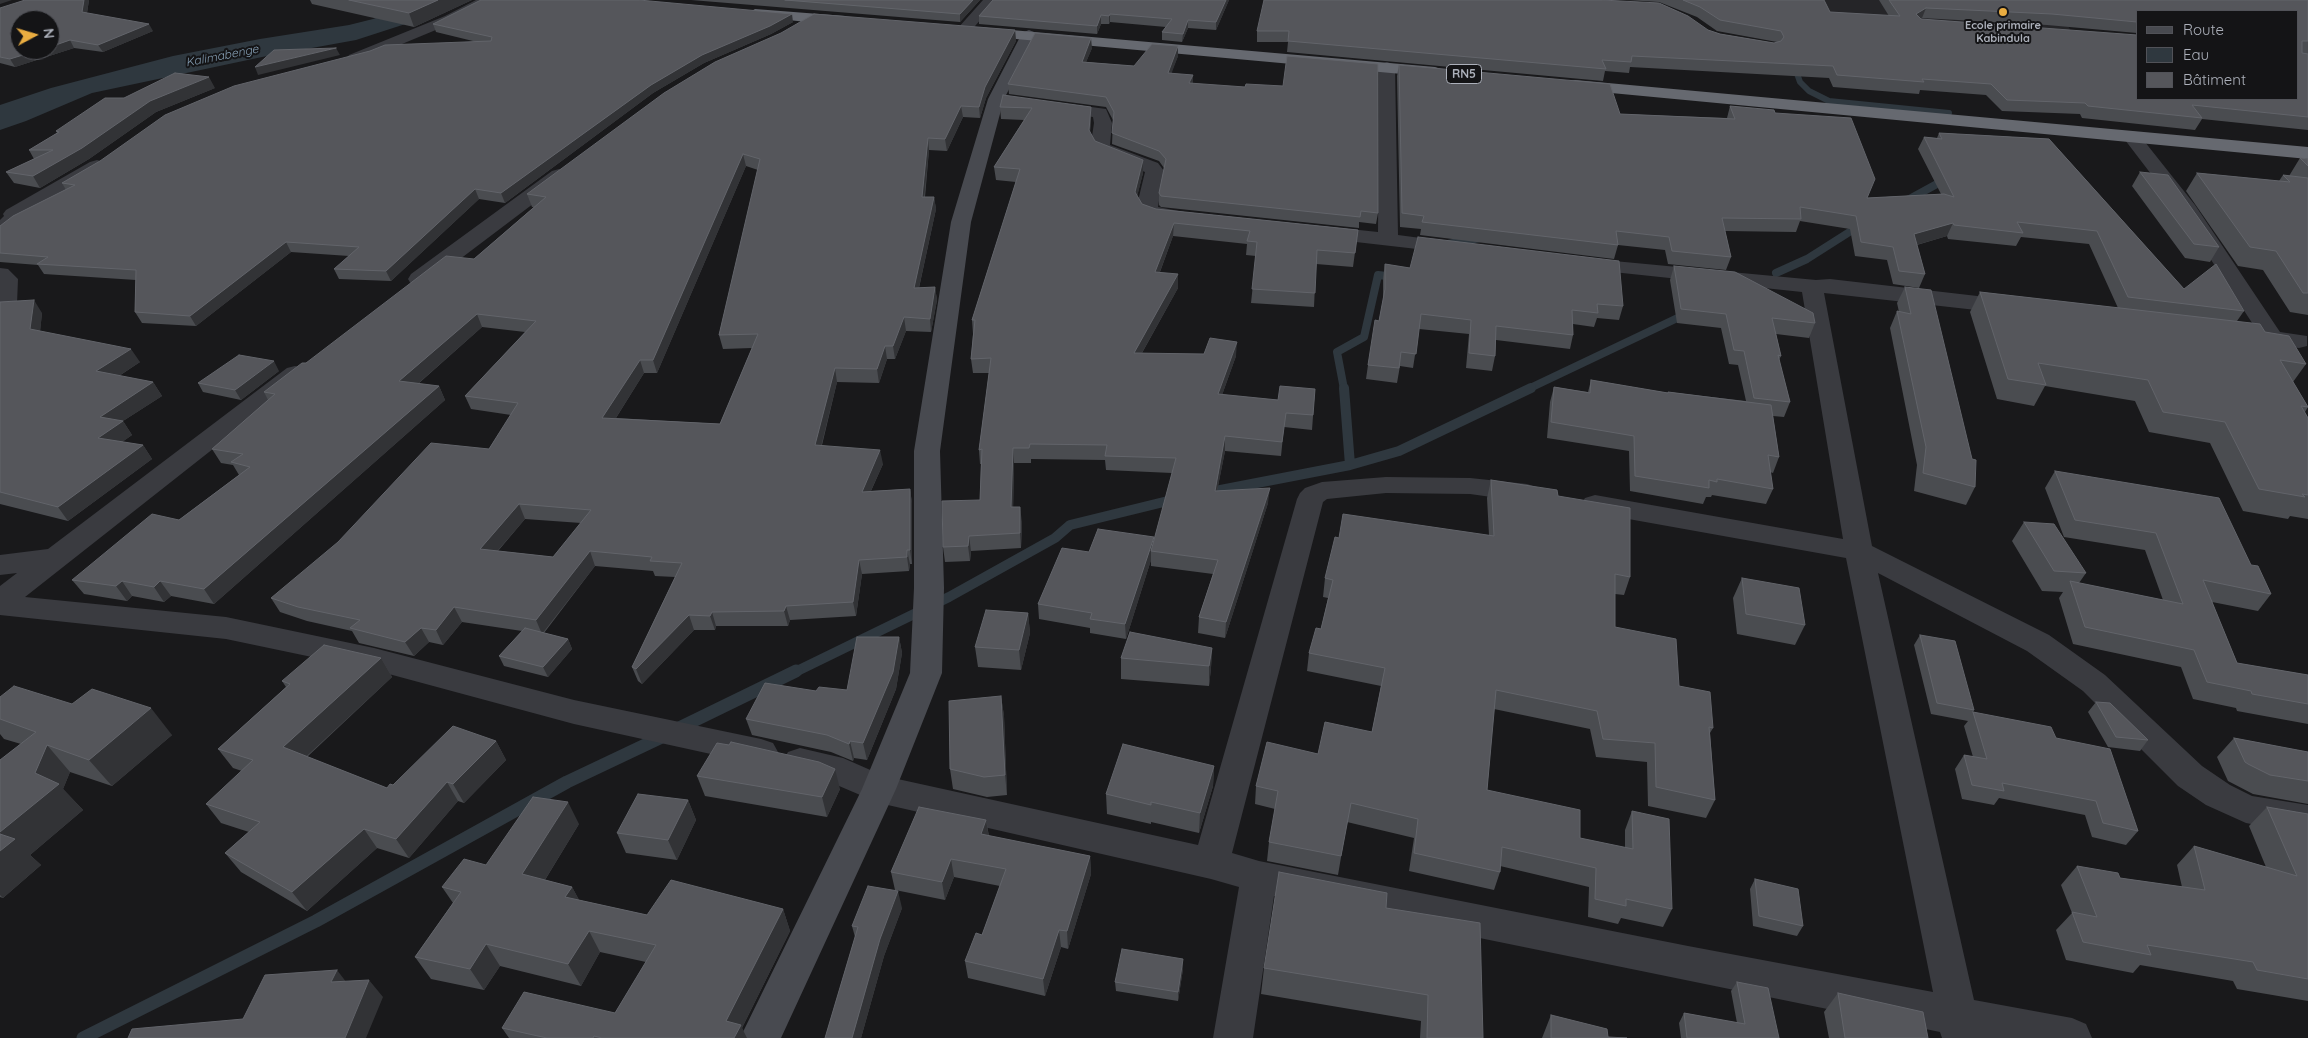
<!DOCTYPE html>
<html>
<head>
<meta charset="utf-8">
<style>
  body { margin:0 }
  #map { position:relative; width:2308px; height:1038px; overflow:hidden; background:#19191b; font-family:Quicksand,sans-serif }
  canvas { display:block }
  .legend { position:absolute; left:2136px; top:10px; width:162px; height:90px; box-sizing:border-box; background:#141416; border:1px solid #515258; margin:0; padding:6px 9px; list-style:none; font-size:15px; color:#acb0ba }
  .legend li { display:flex; align-items:center; gap:10px; height:25px }
  .legend b { width:25px; border:1px solid #515258 }
  .north { position:absolute; left:10px; top:10px; width:50px; height:50px; box-sizing:border-box; background:#141416; border:1px solid #515258; border-radius:50%; rotate:84deg; font-size:14px; font-weight:700; line-height:20px; text-align:center; color:#acb0ba }
  .north::after { content:''; display:block; margin:auto; width:18px; height:22px; background:#eaad41; clip-path:polygon(50% 0,100% 100%,50% 72%,0 100%) }
</style>
</head>
<body>
<div id="map">
<canvas width="2308" height="1038"></canvas>
<ul class="legend">
<li><b style="height:6px;background:#484a50"></b>Route</li>
<li><b style="height:14px;background:#2f383f"></b>Eau</li>
<li><b style="height:14px;background:#55565b"></b>Bâtiment</li>
</ul>
<div class="north">N</div>
</div>
<script>
const ctx = document.querySelector('canvas').getContext('2d');
ctx.lineJoin = 'round';
function fill(path, color) { ctx.fillStyle = color; ctx.fill(path, 'evenodd'); }
const toPath = rows => new Path2D(rows.map(r => 'M' + r).join(''));
function stroke(path, color, width, dash) { ctx.strokeStyle = color; ctx.lineWidth = width; ctx.lineCap = dash ? 'butt' : 'round'; ctx.setLineDash(dash || []); ctx.stroke(path); }
function drawText(font, color, halo, rows, align = 'center') {
  ctx.font = font + ' Quicksand,sans-serif'; ctx.lineWidth = 4; ctx.setLineDash([]); ctx.textBaseline = 'middle'; ctx.strokeStyle = halo; ctx.fillStyle = color; for (const [text, x, y, turn = 0] of rows) {
    ctx.save(); ctx.translate(x, y); ctx.rotate((+turn || 0) * Math.PI / 180); ctx.textAlign = isNaN(turn) ? turn : align; if (halo) ctx.strokeText(text, 0, 0); ctx.fillText(text, 0, 0); ctx.restore();
  }
}
const built = toPath([
  [1811,0,2054,0,2072,33,1813,16]
]);
const water = toPath([
  [426,0,427,17,356,40,262,57,92,93,26,121,0,130,0,105,51,88,173,56,260,39,349,25,373,19]
]);
const streamFar3 = toPath([
  [1794,65,1800,82,1809,91,1829,101,1949,113]
]);
const streamFar2 = toPath([
  [1904,202,1946,179],
  [1448,244,1480,238],
  [1776,273,1807,259,1862,224],
  [1344,389,1337,352,1364,337,1378,275,1396,277],
  [1528,389,1688,313]
]);
const streamFar1 = toPath([
  [1344,388,1350,465],
  [1205,493,1350,465,1399,451,1531,388],
  [793,673,949,597,1055,538,1070,525,1176,499]
]);
const stream = toPath([
  [677,729,796,671],
  [83,1038,316,921,567,782,664,736]
]);
const street = toPath([
  [476,0,494,0,492,3,455,22,361,61,349,61,347,58,349,55,445,16,476,0],
  [983,0,998,0,968,34,958,34,955,31,958,28,983,0],
  [1387,62,1393,64,1395,67,1398,235,1459,243,1462,247,1459,251,1452,253,1321,238,1314,236,1311,232,1314,228,1321,226,1378,232,1379,67,1381,64,1387,62],
  [1055,102,1106,109,1112,123,1110,145,1158,163,1164,171,1158,207,1189,213,1192,217,1189,221,1182,223,1156,220,1143,215,1137,205,1145,172,1097,153,1091,143,1094,123,1093,117,1049,111,1046,107,1049,103,1055,102],
  [2131,131,2137,132,2195,205,2280,332,2307,336,2307,346,2299,348,2246,341,2243,336,2246,331,2256,329,2180,212,2122,136,2125,132,2131,131],
  [97,160,104,162,106,166,104,170,24,216,22,221,7,234,0,236,0,220,4,216,3,214,6,210,90,162,97,160],
  [559,169,566,171,568,175,566,179,427,284,419,285,411,284,408,279,411,274,552,171,559,169],
  [1582,258,1816,280,1830,279,2012,300,2020,302,2023,307,2020,312,2012,314,1824,293,1872,546,2049,635,2105,675,2202,766,2230,785,2252,796,2308,805,2308,835,2246,823,2206,805,2178,786,2083,691,2027,651,1878,573,1974,1000,2072,1018,2086,1024,2092,1038,1942,1038,1940,1032,1274,896,1253,1038,1213,1038,1239,887,1211,879,879,803,825,780,788,770,783,761,788,752,800,748,843,758,884,776,1198,845,1297,499,1300,493,1305,488,1322,482,1386,477,1470,478,1527,484,1536,487,1540,493,1536,499,1527,502,1470,494,1386,493,1327,499,1323,502,1232,853,1259,861,1688,946,1933,992,1846,558,1595,513,1585,510,1581,504,1585,498,1595,495,1843,539,1802,292,1575,268,1571,264,1575,260,1582,258],
  [0,268,8,269,18,279,17,304,14,309,6,311,0,309,0,268],
  [295,366,303,368,307,373,303,378,25,597,226,617,374,648,574,700,761,739,773,743,778,752,773,761,761,765,574,724,374,670,226,639,0,615,0,586,17,573,0,575,0,555,48,549,287,368,295,366]
]);
const secondary = toPath([
  [1029,30,1034,32,1037,35,1004,99,971,222,940,451,944,588,942,673,896,789,781,1038,740,1038,862,789,910,673,914,588,914,451,951,222,988,99,1021,35,1024,32,1029,30]
]);
const highway = toPath([
  [755,9,845,16,853,21,845,26,750,16,748,13,755,9],
  [977,27,1435,67,1441,69,1443,72,1441,75,1435,77,972,35,969,32,972,29,977,27],
  [1575,80,2308,147,2308,159,1569,89,1567,85,1569,81,1575,80]
]);
const wall = toPath([
  [89,0,87,13,153,31,103,52,74,48,15,67,0,63,0,8],
  [310,0,472,0,414,27,312,4],
  [691,0,980,0,960,22],
  [993,0,1229,0,1216,30,1188,28,1182,42,1162,40,1162,32,1166,27,1110,22,1109,24,1101,24,1097,34,979,24,979,16],
  [1626,0,1824,0,1830,12,1889,16,1879,0,2308,0,2308,54,2302,53,2308,54,2308,130,2202,119,2195,130,2082,118,2080,114,2002,111,1986,95,1920,90,1919,94,1833,87,1829,78,1630,67,1629,73,1605,71,1603,81,1287,52,1288,42,1257,42,1257,31,1708,30,1720,34,1774,43,1777,42,1717,31,1697,17,1659,2],
  [2137,11,2297,99,1921,19,1922,18,2047,25,2137,33],
  [793,22,771,34,704,63,653,93,505,203,479,199,391,281,339,279,334,269,349,256,291,252,196,326,142,323,135,312,136,280,44,274,38,265,0,262,0,226,66,190,62,183,477,42,436,32,433,24],
  [1015,30,1016,41,986,98,980,118,963,117,947,151,929,150,925,197,934,197,936,209,919,288,935,287,937,300,931,332,906,331,895,359,887,359,879,383,837,382,822,445,883,464,871,491,910,489,912,503,912,564,910,564,909,571,862,574,856,616,790,620,788,626,716,626,715,630,694,630,642,684,638,681,632,667,675,577,655,576,653,571,595,566,544,633,568,639,572,649,548,677,504,666,499,656,522,631,462,622,443,645,429,642,414,656,359,643,352,631,307,621,280,612,271,598,489,449,511,415,471,409,465,396,525,332,482,327,418,384,439,386,445,400,214,604,171,596,164,602,132,596,127,601,84,594,72,580,179,520,239,475,233,465,221,463,212,449,268,400,264,392,306,363,474,259,534,207,532,207,527,194],
  [746,166,758,170,719,335,723,349,752,348,720,424,616,418,644,373,657,373],
  [525,519,581,523,553,557,498,551],
  [1178,46,1178,56,1171,73,1193,84,1378,213,1376,224,1359,222,1359,228,1161,207,1159,205,1159,193,1164,168,1159,161,1112,144,1113,120,1106,107,1009,94,1008,84,1092,48,1086,62,1134,66],
  [1399,65,1620,114,1727,118,1730,106,1775,113,1867,198,1941,194,1918,149,1924,137,1937,138,1939,133,2049,139,2184,289,2244,311,2237,321,2265,332,2306,364,2293,382,2308,407,2305,412,2308,418,2308,519,2290,516,2288,519,2243,511,2210,443,2149,432,2135,401,2045,386,2034,406,1997,399,1970,312,1980,292,2118,308,2089,244,2021,237,2016,246,1948,239,1947,236,1917,245,1925,274,1919,288,1893,284,1887,260,1855,256,1850,229,1800,221,1796,232,1725,231,1731,257,1726,270,1668,264,1665,250,1618,245,1614,259,1420,235,1421,229,1400,227,1397,76],
  [215,88,156,112,89,159,40,188,14,183,6,172,34,159,29,150,57,133,56,131,124,98],
  [1003,95,1091,119,1090,133,1095,141,1143,173,1137,196,1142,204,1156,209,1358,230,1353,267,1316,264,1314,307,1251,303,1256,256,1246,255,1247,244,1173,236,1160,272,1178,288,1142,353,1236,356,1222,395,1278,400,1315,389,1312,430,1284,427,1281,456,1225,451,1217,491,1268,503,1225,638,1198,633,1199,617,1213,574,1151,566,1151,560,1126,639,1090,633,1090,628,1039,619,1038,604,1089,552,1154,541,1172,473,1106,470,1105,460,1031,459,1031,463,1014,463,1013,507,1022,522,1021,548,971,551,970,561,945,562,943,547,980,500,981,464,980,464,979,450,989,373,973,373,971,359,973,334,972,320,1016,182,996,180,994,167,1024,120,1001,119,1000,107],
  [2300,158,2308,159,2308,315,2290,312,2263,270,2238,266,2186,191,2197,173,2279,181,2283,175,2289,176],
  [2140,172,2219,247,2210,262,2185,258,2132,186],
  [1385,264,1623,306,1619,320,1597,318,1594,327,1573,324,1573,335,1570,349,1496,340,1495,356,1492,371,1466,368,1469,334,1419,329,1413,368,1400,366,1397,383,1366,379,1368,365,1379,321,1383,300,1383,278],
  [1674,266,1815,323,1809,338,1776,334,1781,356,1779,360,1790,402,1784,417,1773,416,1779,457,1773,473,1770,472,1773,489,1766,504,1712,495,1711,497,1706,497,1703,504,1630,491,1629,451,1547,438,1550,402,1554,387,1588,392,1591,380,1668,393,1668,392,1746,401,1738,365,1729,364,1721,328,1677,323,1670,280],
  [1905,287,1975,487,1966,505,1914,491,1917,465,1890,328,1897,311,1899,312,1897,303],
  [0,302,42,313,40,331,140,362,119,376,153,382,162,396,123,421,132,435,122,442,143,445,152,459,68,521,0,504],
  [279,371,241,400,203,392,198,383],
  [2055,471,2251,565,2271,594,2258,611,2212,602,2237,663,2308,675,2308,724,2237,711,2236,708,2193,699,2181,667,2073,644,2059,598,2063,592,2042,591,2012,541,2024,522,2086,573,2079,583,2163,600,2145,550,2064,537,2045,488],
  [1491,480,1558,496,1630,577,1624,595,1615,594,1615,627,1679,686,1713,728,1710,733,1715,800,1706,818,1648,806,1647,762,1596,757,1590,729,1494,709,1487,790,1580,838,1625,848,1625,830,1632,811,1672,909,1663,927,1621,918,1618,924,1588,917,1589,887,1500,866,1500,872,1494,890,1409,871,1414,838,1347,822,1338,875,1267,861,1269,842,1275,809,1255,804,1256,786,1318,754,1372,732,1381,686,1307,671,1309,653,1321,629,1328,598,1323,597,1325,578,1339,538,1489,535,1487,498],
  [1742,578,1805,625,1795,645,1737,634,1733,598],
  [1028,613,1030,633,1021,670,978,667,975,647],
  [1920,635,1974,710,1973,712,2056,738,2138,831,2126,845,2092,837,2085,815,1999,798,1994,805,1962,799,1955,769,1964,755,1973,757,1964,726,1968,721,1931,714,1914,645],
  [899,637,902,653,896,689,867,760,854,758,853,761,831,752,752,735,746,719,816,691,847,690],
  [1212,648,1211,668,1209,686,1121,679,1121,658],
  [381,658,392,677,307,757,387,788,496,741,506,760,464,803,458,801,409,858,377,848,307,911,241,872,225,853,249,832,221,823,206,804,242,771,233,768,218,749,286,687,282,681],
  [1001,696,1004,716,1007,795,987,797,953,789,950,769],
  [0,697,72,704,172,735,112,786,70,772,63,789,83,810,30,855,41,865,3,898,0,897,0,760,21,744,4,739,0,734],
  [2096,702,2148,740,2140,751,2108,747,2088,712],
  [2234,738,2308,752,2308,804,2253,794,2228,781,2217,757],
  [1214,766,1213,786,1199,833,1151,822,1151,824,1107,814,1106,794],
  [697,776,840,789,827,817,705,796],
  [688,800,696,820,677,860,626,853,617,833],
  [2267,807,2308,814,2308,1001,2237,989,2233,981,2140,965,2133,973,2066,960,2056,930,2072,913,2061,885,2077,866,2120,878,2182,887,2177,865,2194,846,2266,867,2249,826],
  [986,820,989,836,1090,856,1091,874,1068,949,1061,947,1045,996,968,978,965,961,982,935,1000,886,954,877,945,900,895,890,891,872],
  [579,824,545,880,572,887,579,900,647,915,783,909,790,931,742,1028,747,1038,509,1038,502,1028,615,1013,646,962,600,952,581,986,500,966,484,990,431,979,415,957,453,903,442,887,486,865],
  [1755,879,1803,926,1797,936,1753,926,1750,889],
  [902,908,884,956,861,1038,825,1038,855,937,852,926],
  [1386,908,1483,1038,1420,1038,1421,1021,1261,994,1264,968],
  [1183,969,1178,1001,1116,991,1115,982],
  [1737,982,1779,1038,1681,1038,1679,1023,1684,1013,1737,1023,1731,991],
  [1838,993,1928,1038,1829,1038,1824,1012],
  [1551,1015,1608,1037,1627,1038,1542,1038]
]);
const shadedWall = toPath([
  [0,0,12,0,0,4],
  [84,0,89,0,86,19,82,12],
  [438,0,472,0,414,27,409,13],
  [973,0,980,0,960,22,960,14],
  [1226,0,1229,0,1216,30,1216,22],
  [1926,8,1922,18,1912,25,1916,14],
  [792,14,793,22,771,34,704,63,653,93,505,203,501,193,651,85,702,55],
  [1110,14,1110,22,1109,24,1109,16],
  [1101,15,1101,24,1097,34,1097,26],
  [1188,20,1188,28,1182,42,1183,34],
  [149,24,153,31,103,52,98,45],
  [1015,30,1016,41,986,98,980,118,979,107,985,87],
  [1091,38,1092,48,1082,72,1082,62],
  [70,40,74,48,15,67,10,59,39,50,50,50,50,47],
  [1178,46,1178,56,1168,83,1168,73],
  [336,48,340,55,258,75,255,67],
  [1193,75,1193,85,1189,83],
  [209,77,215,88,156,112,89,159,40,188,33,176,150,101],
  [961,106,963,117,947,151,945,139],
  [1091,107,1091,119,1089,143,1089,130],
  [928,138,929,150,923,209,922,197],
  [743,154,746,166,657,373,653,360],
  [1143,160,1143,173,1135,205,1135,192],
  [475,189,479,199,391,281,386,271],
  [934,197,936,209,916,301,914,288],
  [1174,223,1173,236,1155,285,1155,272],
  [1953,223,1947,236,1909,247,1914,234],
  [286,242,291,252,196,326,190,316],
  [1178,274,1178,288,1134,367,1134,353],
  [935,287,937,300,931,332,930,319],
  [34,300,42,313,39,342,30,329],
  [477,314,482,327,405,395,399,381],
  [904,317,906,331,895,359,893,346],
  [1237,342,1236,356,1217,409,1218,394],
  [885,346,887,359,879,383,877,369],
  [131,349,140,362,105,385,96,371],
  [640,360,644,373,607,432,602,418],
  [274,361,279,371,241,400,235,390],
  [835,368,837,382,818,459,815,445],
  [153,382,162,396,123,421,132,435,108,452,98,438,100,417],
  [439,386,445,400,214,604,204,589],
  [1225,436,1225,451,1214,506,1215,491],
  [143,445,152,459,68,521,58,507],
  [1013,448,1014,463,1013,522,1011,507],
  [880,450,883,464,864,506,862,492],
  [1270,488,1268,503,1225,638,1226,622],
  [910,489,912,503,912,564,910,550],
  [519,504,525,519,487,563,480,549],
  [1020,507,1022,522,1021,548,1020,533],
  [969,536,971,551,970,561,968,546],
  [1154,537,1154,551,1151,551,1151,560,1126,639,1125,624],
  [907,550,910,564,909,571,907,557],
  [590,551,595,566,542,634,536,620],
  [859,560,862,574,856,616,853,602],
  [122,581,132,596,127,601,116,586],
  [160,581,171,596,164,602,154,587],
  [786,606,790,620,788,626,784,611],
  [454,607,462,622,443,645,436,630],
  [712,612,716,626,715,630,710,616],
  [1028,613,1030,633,1021,670,1019,650],
  [689,615,694,630,642,684,636,669],
  [421,628,429,642,414,656,405,642],
  [899,637,902,653,896,689,867,760,863,743],
  [568,639,572,649,548,677,543,667],
  [1212,648,1211,668,1209,686,1209,666],
  [381,658,392,677,296,766,283,747],
  [1001,696,1004,716,1007,795,1005,775],
  [151,708,172,735,112,786,89,760],
  [496,741,506,760,464,803,453,784],
  [850,741,854,758,853,761,849,744],
  [47,745,70,772,63,789,83,810,30,855,41,865,3,898,0,895,0,832,35,773],
  [1214,766,1213,786,1199,833,1200,813],
  [835,769,840,789,827,817,822,797],
  [447,782,458,801,409,858,396,839],
  [688,800,696,820,677,860,668,840],
  [568,802,579,824,535,896,522,874],
  [986,820,989,838,981,834],
  [364,829,377,848,307,911,292,892],
  [1090,856,1091,874,1068,949,1067,931],
  [951,859,954,877,945,900,942,882],
  [572,887,584,909,565,897],
  [898,891,902,908,884,956,861,1038,852,1038,880,939],
  [783,909,790,931,742,1028,747,1038,734,1038,726,1021],
  [1059,930,1061,947,1045,996,1043,979],
  [589,931,600,952,581,986,568,964],
  [486,944,500,966,484,990,470,969],
  [1183,959,1183,969,1178,1001,1178,992],
  [337,970,350,987,331,982],
  [369,980,383,997,366,1038,345,1038]
]);
const building = toPath([
  [25,0,84,0,82,12,149,24,98,45,70,40,50,47,50,20,20,20,20,50,39,50,10,59,0,57,0,8,25,0],
  [349,0,438,0,409,13,349,0],
  [481,0,639,0,792,14,770,26,702,55,651,85,501,193,475,189,386,271,334,269,359,247,286,242,190,316,135,312,136,270,37,264,48,257,0,253,0,226,13,216,75,185,62,183,100,161,165,115,234,86,370,51,385,45,491,41,492,37,433,24,481,0],
  [785,0,973,0,960,14,785,0],
  [993,0,1226,0,1216,22,1188,20,1183,34,1162,32,1172,19,1110,14,1109,16,1101,15,1097,26,979,16,993,0],
  [1264,0,1602,0,1659,3,1688,16,1708,30,1720,34,1774,43,1781,41,1784,37,1781,31,1720,20,1700,7,1683,0,1824,0,1830,12,1900,16,1889,0,2308,0,2308,41,2302,41,2302,53,2308,54,2308,117,2192,105,2202,118,2088,106,2085,103,2007,100,1991,84,1922,79,1924,82,1837,75,1833,66,1632,56,1631,62,1602,60,1606,69,1288,41,1289,31,1257,31,1264,0],
  [1926,8,2052,14,2137,22,2137,11,2297,11,2297,99,2137,99,2137,35,1921,19,1916,14,1926,8],
  [814,14,1015,30,985,87,979,107,961,106,945,139,928,138,922,197,934,197,914,288,935,287,930,319,904,317,893,346,885,346,877,369,835,368,815,445,880,450,862,492,910,489,910,550,907,550,907,557,859,560,853,602,786,606,784,611,712,612,710,616,689,615,636,669,632,667,682,563,650,561,652,557,590,551,536,620,454,607,436,630,421,628,405,642,350,628,360,620,298,607,271,598,338,542,431,443,489,449,518,403,465,396,536,321,477,314,399,381,439,386,204,589,160,581,154,587,122,581,116,586,72,580,152,514,179,520,250,467,231,462,243,454,212,449,275,394,264,392,302,363,306,363,446,256,474,259,546,197,527,194,664,93,715,62,781,33,814,14],
  [743,154,760,159,719,335,758,334,720,424,602,418,640,360,653,360,743,154],
  [519,504,591,510,553,557,480,549,519,504],
  [1035,33,1091,38,1082,62,1134,66,1152,44,1178,46,1168,73,1193,75,1189,83,1245,87,1246,84,1283,86,1287,56,1378,64,1378,213,1361,211,1360,217,1161,196,1159,193,1166,159,1159,151,1112,133,1114,112,1106,97,1008,84,1035,33],
  [336,48,255,67,274,50,336,48],
  [1399,65,1610,84,1620,114,1735,119,1730,106,1774,110,1775,113,1851,118,1875,179,1867,198,1944,194,1954,197,1924,137,1942,139,1939,133,2049,139,2184,289,2216,264,2244,311,2128,297,2097,231,2017,222,2023,233,1954,225,1953,223,1914,234,1925,274,1899,271,1893,247,1861,242,1856,216,1800,207,1801,219,1722,218,1731,257,1672,251,1669,237,1616,231,1618,245,1422,222,1424,216,1402,213,1399,65],
  [175,73,209,77,150,101,82,148,33,176,6,172,53,150,29,150,59,132,56,131,105,98,124,98,175,73],
  [1003,95,1091,107,1089,130,1095,141,1143,160,1135,192,1142,204,1156,209,1358,230,1355,253,1317,250,1315,293,1252,289,1257,242,1247,241,1250,231,1174,223,1155,272,1178,274,1134,353,1204,354,1210,338,1237,342,1218,394,1278,400,1280,386,1315,389,1313,415,1286,413,1282,442,1225,436,1215,491,1270,488,1226,622,1199,617,1218,560,1151,551,1176,458,1105,456,1107,445,1030,444,1029,448,1013,448,1011,507,1020,507,1020,533,969,536,968,546,943,547,942,501,980,500,982,449,979,450,991,358,971,359,975,320,972,320,1020,169,994,167,1032,108,1000,107,1003,95],
  [2300,158,2308,159,2308,166,2300,158],
  [2140,172,2168,175,2219,247,2194,244,2140,172],
  [2197,173,2290,182,2283,175,2308,178,2308,293,2303,293,2276,251,2250,247,2197,173],
  [1418,237,1619,261,1623,306,1597,304,1598,313,1572,310,1573,335,1496,326,1495,356,1469,353,1471,320,1421,314,1416,354,1401,352,1399,368,1368,365,1375,320,1379,321,1385,289,1385,264,1410,268,1418,237],
  [1674,266,1735,272,1813,313,1815,323,1772,318,1781,356,1778,355,1790,402,1754,398,1744,351,1734,350,1726,314,1681,309,1674,266],
  [1905,287,1931,290,1972,459,1976,460,1975,487,1923,473,1926,447,1897,311,1911,314,1905,287],
  [1980,292,2260,324,2265,332,2289,336,2306,364,2280,360,2308,407,2301,406,2308,418,2308,495,2302,494,2305,497,2259,489,2225,422,2163,412,2148,380,2038,363,2046,385,2008,379,1980,292],
  [34,300,30,329,131,349,96,371,153,382,100,417,123,421,98,438,143,445,58,507,0,492,0,302,34,300],
  [239,355,274,361,235,390,198,383,239,355],
  [1591,380,1668,393,1668,392,1771,405,1779,457,1768,455,1773,489,1717,479,1717,482,1709,480,1709,488,1635,476,1634,436,1551,422,1554,387,1590,393,1591,380],
  [2055,471,2219,498,2251,565,2258,566,2271,594,2203,580,2237,663,2308,675,2308,704,2252,694,2251,691,2207,682,2194,650,2085,627,2070,581,2183,604,2156,533,2075,520,2055,471],
  [1491,480,1557,490,1558,496,1630,508,1630,577,1615,574,1615,627,1676,639,1679,686,1710,692,1713,728,1709,727,1715,800,1656,787,1655,743,1603,739,1597,711,1496,690,1487,790,1580,810,1580,838,1633,849,1632,811,1669,819,1672,909,1626,899,1626,906,1595,899,1596,868,1502,847,1500,872,1414,853,1418,819,1351,803,1341,856,1269,842,1278,791,1256,786,1267,742,1318,754,1325,722,1372,732,1385,668,1309,653,1316,628,1321,629,1333,580,1325,578,1335,537,1339,538,1343,514,1494,536,1491,480],
  [2024,522,2054,524,2086,573,2054,571,2024,522],
  [1098,529,1154,537,1125,624,1090,619,1092,613,1038,604,1062,548,1089,552,1098,529],
  [1742,578,1799,588,1805,625,1746,614,1742,578],
  [986,610,1028,613,1019,650,975,647,986,610],
  [525,628,568,639,543,667,499,656,525,628],
  [1130,632,1212,648,1209,666,1121,658,1130,632],
  [1920,635,1955,641,1974,710,1937,703,1920,635],
  [857,637,899,637,893,672,863,743,850,741,849,744,827,735,746,719,765,683,816,691,819,687,847,690,857,637],
  [324,645,381,658,283,747,387,788,390,784,393,785,453,726,496,741,453,784,447,782,396,839,364,829,292,892,225,853,260,822,206,804,253,760,218,749,290,684,282,681,324,645],
  [14,686,72,704,92,689,151,708,89,760,47,745,35,773,59,784,0,832,0,760,36,732,0,719,0,697,14,686],
  [1001,696,1005,775,984,777,950,769,949,701,1001,696],
  [2096,702,2110,703,2148,740,2116,737,2096,702],
  [1973,712,2051,727,2056,738,2110,749,2138,831,2103,823,2096,801,2002,783,2004,791,1972,785,1964,755,1987,759,1973,712],
  [2234,738,2308,752,2308,781,2270,775,2248,764,2245,762,2234,738],
  [731,742,819,762,835,769,822,797,697,776,717,743,729,745,731,742],
  [1123,744,1214,766,1200,813,1151,802,1151,805,1106,794,1123,744],
  [638,794,688,800,668,840,617,833,638,794],
  [533,797,568,802,522,874,572,887,565,897,647,915,671,880,783,909,726,1021,741,1025,734,1038,602,1038,594,1036,593,1038,547,1038,502,1028,524,992,615,1013,656,945,589,931,568,964,486,944,470,969,415,957,461,892,442,887,464,859,486,865,533,797],
  [919,807,986,820,981,834,1090,856,1067,931,1059,930,1043,979,965,961,976,933,982,935,1006,869,951,859,942,882,891,872,919,807],
  [2267,807,2308,814,2308,979,2257,970,2253,962,2147,945,2151,955,2083,942,2072,912,2097,917,2077,866,2118,873,2120,878,2205,890,2194,846,2297,876,2267,807],
  [0,834,15,839,0,851,0,834],
  [1279,872,1387,893,1386,908,1480,923,1483,1038,1427,1038,1428,995,1264,968,1279,872],
  [1755,879,1798,889,1803,926,1759,916,1755,879],
  [868,886,898,891,880,939,852,1038,825,1038,858,927,852,926,868,886],
  [1122,949,1183,959,1178,992,1115,982,1122,949],
  [337,970,331,982,369,980,345,1038,128,1038,132,1029,243,1019,265,975,337,970],
  [1737,982,1768,988,1779,1038,1687,1038,1684,1013,1745,1024,1737,982],
  [1838,993,1923,1012,1928,1038,1845,1038,1838,993],
  [1551,1015,1607,1029,1608,1037,1627,1038,1551,1038,1551,1015]
]);
const markers = [
  [2003,12,5,"#eaad41"]
];
const farPoinames = [
  ["Ecole primaire",2003,26],
  ["Kabindula",2003,39]
];
const farWaternames = [
  ["Kalimabenge",222,56,-11]
];
const shields = [
  [1464,74,35]
];
const shieldNames = [
  ["RN5",1464,74]
];
fill(built, '#252528');
fill(water, '#2f383f');
stroke(streamFar3, '#2f383f', 6);
stroke(streamFar2, '#2f383f', 8);
stroke(streamFar1, '#2f383f', 10);
stroke(stream, '#2f383f', 13);
fill(street, '#3a3b40');
fill(secondary, '#484a50');
fill(highway, '#666970');
fill(wall, '#4a4c50');
fill(shadedWall, '#323336');
fill(building, '#55565b');
stroke(building, '#62646a', 1);
for (const [x, y, r, color] of markers) { const dot = new Path2D(); dot.arc(x, y, r, 0, 2 * Math.PI); ctx.fillStyle = color; ctx.fill(dot); stroke(dot, '#141416', 2); }
drawText('bold 11px', '#acb0ba', '#141416', farPoinames);
drawText('italic 12px', '#859eb3', '#141416', farWaternames);
for (const [x, y, w] of shields) { const box = new Path2D(); box.roundRect(x - w / 2, y - 9.5, w, 19, 4); ctx.fillStyle = '#141416'; ctx.fill(box); stroke(box, '#acb0ba', 1); }
drawText('bold 12px', '#acb0ba', null, shieldNames);
</script>
</body>
</html>
